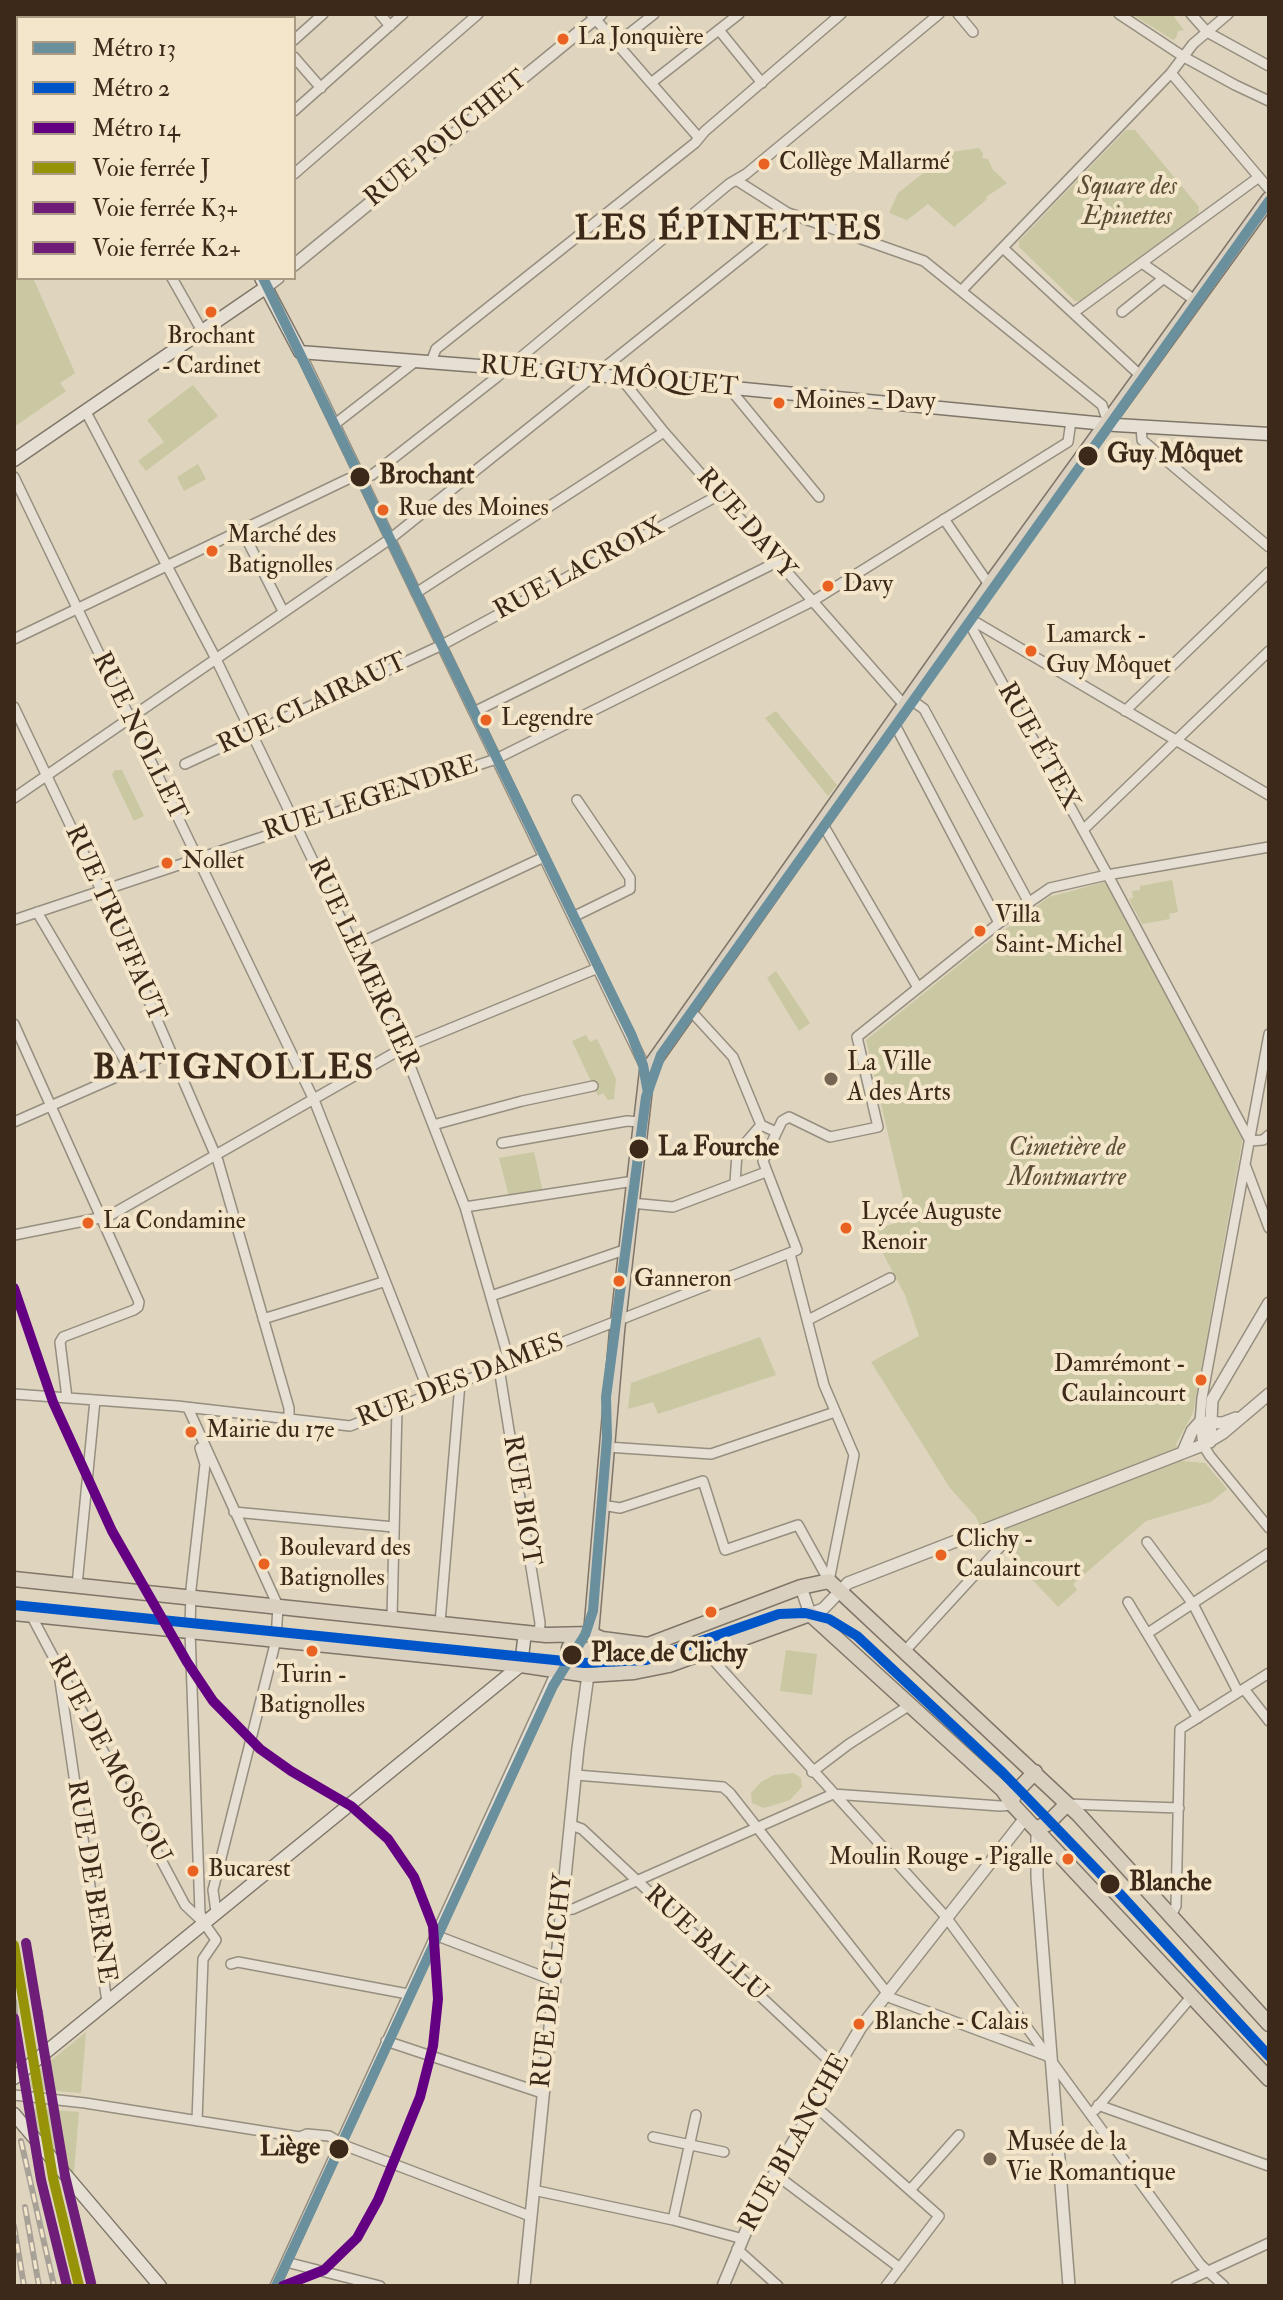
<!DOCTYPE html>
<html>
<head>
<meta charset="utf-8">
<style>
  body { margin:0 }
  #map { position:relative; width:1283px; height:2300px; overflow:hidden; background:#dfd4bd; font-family:"IM FELL Double Pica",serif }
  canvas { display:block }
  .frame { position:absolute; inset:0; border:16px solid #3d2919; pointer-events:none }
  .legend { position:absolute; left:16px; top:16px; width:280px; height:264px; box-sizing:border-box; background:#f4e6ca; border:2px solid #ab9a83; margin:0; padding:10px 14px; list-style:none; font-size:24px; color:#3d2919 }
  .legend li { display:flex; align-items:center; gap:16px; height:40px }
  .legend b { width:40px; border:2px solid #ab9a83 }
</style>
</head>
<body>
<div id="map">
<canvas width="1283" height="2300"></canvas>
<div class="frame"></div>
<ul class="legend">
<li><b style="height:10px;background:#6a909e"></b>Métro 13</li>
<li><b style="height:10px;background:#0055c8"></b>Métro 2</li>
<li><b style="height:10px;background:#640082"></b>Métro 14</li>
<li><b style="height:10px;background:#969309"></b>Voie ferrée J</li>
<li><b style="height:10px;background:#6e1e78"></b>Voie ferrée K3+</li>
<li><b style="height:10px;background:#6e1e78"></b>Voie ferrée K2+</li>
</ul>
</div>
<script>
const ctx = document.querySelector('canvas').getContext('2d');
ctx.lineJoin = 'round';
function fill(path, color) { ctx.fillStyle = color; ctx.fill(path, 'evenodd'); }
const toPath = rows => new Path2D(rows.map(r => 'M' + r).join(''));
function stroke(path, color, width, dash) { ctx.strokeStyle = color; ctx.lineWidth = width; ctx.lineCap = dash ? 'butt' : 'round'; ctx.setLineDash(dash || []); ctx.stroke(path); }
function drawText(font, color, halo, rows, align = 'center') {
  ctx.font = font + ' "IM FELL Double Pica",serif'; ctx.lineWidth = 8; ctx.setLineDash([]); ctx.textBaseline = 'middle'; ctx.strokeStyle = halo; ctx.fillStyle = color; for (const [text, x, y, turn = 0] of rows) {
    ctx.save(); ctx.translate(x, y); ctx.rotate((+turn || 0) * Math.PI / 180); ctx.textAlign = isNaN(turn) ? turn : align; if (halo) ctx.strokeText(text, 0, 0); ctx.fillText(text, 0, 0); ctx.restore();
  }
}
const green = toPath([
  [1132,14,1172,14,1184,30,1178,31,1176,38,1173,40],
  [1126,130,1135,130,1199,207,1198,214,1082,301,1075,301,1019,247,1019,241],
  [979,148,983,153,982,158,988,159,993,170,1007,183,986,197,987,199,954,227,928,204,907,220,889,213,898,193,935,164,946,157,948,159,952,152],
  [18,217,18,278,33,278,75,373,60,383,66,391,14,427,14,219],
  [193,385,218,416,146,471,138,461,164,442,147,420],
  [198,464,206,479,184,491,177,477],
  [776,711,837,785,828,796,765,718],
  [115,770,122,770,144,816,134,821,112,775],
  [1172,880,1178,912,1169,914,1170,919,1142,924,1129,899,1133,898,1132,891,1140,890,1140,886],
  [1105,882,1243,1137,1193,1413,1176,1444,1183,1461,1205,1463,1227,1489,1211,1502,1146,1521,1073,1584,1077,1590,1058,1607,998,1543,981,1529,976,1517,950,1488,871,1362,919,1336,905,1295,871,1231,908,1219,866,1040,980,948,1049,897],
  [776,971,810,1023,799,1031,767,978],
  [586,1035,590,1042,597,1039,616,1079,614,1099,608,1100,603,1093,598,1096,572,1041],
  [534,1152,543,1192,509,1197,499,1158],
  [760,1337,776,1375,658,1414,653,1402,628,1409,631,1383],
  [786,1650,817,1654,812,1695,780,1691],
  [794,1773,801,1778,802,1787,790,1800,764,1808,752,1803,751,1793,761,1782,774,1775],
  [86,2032,81,2093,31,2089,28,2079],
  [30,2108,79,2112,74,2173,25,2116]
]);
const minor = toPath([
  [119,14,121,18],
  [257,14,260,18],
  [380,14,390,26],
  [591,14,699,138],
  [958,14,973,32],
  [1119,14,1184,57,1235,85,1269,101],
  [1191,14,1207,32,1269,66],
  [14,18,21,14],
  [232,18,237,14],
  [719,30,762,83],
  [294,40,323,14],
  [616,44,654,14],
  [294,57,321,88],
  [1171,73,1269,189],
  [651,83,739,14],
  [294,111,403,14],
  [294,174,478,14],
  [736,180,788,213,924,261,1102,405,1108,422],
  [14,215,18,213],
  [1003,248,1142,377],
  [1142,263,1196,301],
  [172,278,202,331],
  [961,291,1171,73,1193,44,1228,14],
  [1122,312,1164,278],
  [1073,313,1259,177],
  [300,352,647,1071],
  [431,362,436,349,695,143,705,131,841,14],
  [620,377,664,432,905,706],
  [730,389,819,497],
  [86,412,215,657,403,1048,465,1207,510,1364],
  [335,424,416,361],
  [1141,426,1142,440,1269,547],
  [14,477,314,1100,430,1395],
  [944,519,990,586],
  [242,530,283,611],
  [416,593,664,432],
  [967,619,1111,881,1250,1141,1263,1140,1269,1135],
  [967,619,977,623,1269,795],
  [14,639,348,479,372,475,497,377,729,184,746,174,939,14],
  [910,699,924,709,1028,901],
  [14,707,101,890,218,1161,289,1408,289,1420],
  [1125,711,1269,572],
  [474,712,777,562],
  [894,723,999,923],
  [185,764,442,645,719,495],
  [14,798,390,539,795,215],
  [822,823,917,986],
  [1083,830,1269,651],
  [37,912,131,1071],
  [573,917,630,889,630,878,577,800],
  [14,920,496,759,813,601,1068,442,1071,421],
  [353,946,544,857],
  [690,1010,733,1057,761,1125,776,1132],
  [14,1024,139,1302,138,1307,134,1310,63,1337,60,1342,67,1398],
  [1269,1034,1202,1398,1200,1422,1203,1445,1210,1456,1269,1528],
  [14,1122,171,1053],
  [433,1125,522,1101,593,1086],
  [502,1143,627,1121,641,1122],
  [1246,1167,1269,1228],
  [735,1183,737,1153,761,1125],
  [631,1203,673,1207,766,1172],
  [465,1207,634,1181],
  [14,1235,109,1216,403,1048,598,968],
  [790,1254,824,1385,854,1455,829,1581],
  [491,1296,627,1249],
  [263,1319,383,1282],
  [808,1320,890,1278],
  [499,1368,540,1623,539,1634],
  [14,1394,177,1406,350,1426,797,1250,763,1161,782,1121,789,1117,830,1137,878,1127,857,1037,999,923,1050,888,1107,875,1269,847],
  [188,1408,278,1606,276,1640,213,1890,216,1912],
  [607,1447,711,1454,835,1412],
  [200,1448,205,1464,191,1589,190,1631,200,1913,204,1923],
  [602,1505,620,1508,703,1481,725,1550,798,1525,829,1581],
  [234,1512,394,1527],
  [1147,1542,1193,1604,1238,1692],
  [77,1585,95,1400],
  [1128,1602,1198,1718],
  [31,1615,185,1905,204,1923,216,1940,203,1959,197,2121],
  [392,1618,397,1408],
  [440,1623,460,1383],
  [1148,1633,1269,1553],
  [706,1652,946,1917,1200,2264,1224,2286],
  [904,1652,1001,1546],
  [59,1674,107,2002],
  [1244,1689,1269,1721],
  [812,1772,849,1744,910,1705],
  [576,1775,723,1787,730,1793,891,1998,1047,2056],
  [1067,1804,1179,1808],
  [571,1825,582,1829,837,2068],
  [562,1910,573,1909,833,1794,1000,1806,1013,1805],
  [1170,1917,1176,1906,1180,1729,1269,1673],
  [435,1935,555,1981],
  [231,1964,238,1962,408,1994],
  [386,2041,542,2093],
  [14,2095,85,2103,300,2137,307,2134,329,2136,346,2146,530,2216],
  [1098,2105,1269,2166],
  [815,2106,939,2216,886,2286],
  [1095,2110,1192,1996],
  [653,2137,724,2152],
  [775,2174,900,2268],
  [533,2190,673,2220,743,2239],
  [910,2190,959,2135],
  [673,2220,696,2115],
  [737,2249,778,2286],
  [286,2262,380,2286],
  [275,2286,557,1670],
  [1176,2286,1269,2243]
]);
const tertiary = toPath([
  [294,265,601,14],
  [265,288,278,278],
  [1210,1442,1212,1400,1269,1303],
  [1183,1452,1192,1431,1200,1422,1223,1423,1236,1418],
  [801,1587,810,1614,823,1609,848,1583,1203,1445,1223,1433,1269,1394],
  [1037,1828,1037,1877,1069,2286],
  [524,2286,578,1748,588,1675],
  [723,2286,759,2200,861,2027,1026,1817]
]);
const secondary = toPath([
  [133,14,135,18],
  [261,278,300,352,620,377,1116,425,1269,434],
  [14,460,265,288],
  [14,2078,521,1665,525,1632],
  [14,2114,160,2286]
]);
const primary = toPath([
  [14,1579,546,1635,591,1634,602,1639,648,1645,801,1587,829,1581,1079,1815,1269,2024],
  [14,1613,521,1665,588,1675,634,1672,669,1665,810,1614,1003,1790,1013,1805,1269,2079],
  [591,1634,617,1331,647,1071,996,576,1269,199],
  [602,1639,608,1649,608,1660,603,1673],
  [574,1673,568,1660,569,1648,576,1636],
  [1012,1800,1016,1792,1035,1772],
  [1037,1828,1047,1824,1067,1804]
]);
const rail = toPath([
  [14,2001,19,2061],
  [40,2011,43,2040],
  [21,2141,54,2286],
  [73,2202,94,2286],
  [25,2207,39,2286],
  [14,2226,24,2286]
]);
const rail1 = toPath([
  [14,1945,53,2178,79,2286]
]);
const rail2 = toPath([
  [14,2018,41,2180,67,2286]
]);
const rail3 = toPath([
  [26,1943,65,2176,91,2283]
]);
const metro1 = toPath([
  [263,278,632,1036,643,1065,648,1093],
  [276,2286,553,1686,585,1635,593,1611,607,1438,606,1397,646,1097,661,1055,1269,201]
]);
const metro2 = toPath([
  [14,1605,584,1663,646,1660,779,1614,805,1613,829,1619,857,1636,1002,1772,1120,1894,1269,2056]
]);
const metro3 = toPath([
  [14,1288,53,1402,112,1531,187,1662,213,1701,260,1749,291,1771,351,1806,388,1839,414,1877,433,1926,438,1999,433,2046,420,2097,378,2200,357,2238,324,2270,283,2286]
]);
const markers = [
  [563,39,7,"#e96222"],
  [764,164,7,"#e96222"],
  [211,312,7,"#e96222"],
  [779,403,7,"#e96222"],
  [1088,456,11,"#3d2919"],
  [360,477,11,"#3d2919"],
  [383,510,7,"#e96222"],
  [212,551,7,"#e96222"],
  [828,586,7,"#e96222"],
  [1031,651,7,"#e96222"],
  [486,720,7,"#e96222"],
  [167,863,7,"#e96222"],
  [980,931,7,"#e96222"],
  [831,1079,8,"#766552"],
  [639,1149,11,"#3d2919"],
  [88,1223,7,"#e96222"],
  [846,1228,7,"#e96222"],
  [619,1281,7,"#e96222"],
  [1201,1380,7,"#e96222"],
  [191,1432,7,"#e96222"],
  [941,1555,7,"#e96222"],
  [264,1564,7,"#e96222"],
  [711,1612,7,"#e96222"],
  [312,1651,7,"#e96222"],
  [572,1655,11,"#3d2919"],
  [1068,1859,7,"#e96222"],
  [193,1871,7,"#e96222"],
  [1110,1884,11,"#3d2919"],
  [859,2024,7,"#e96222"],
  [339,2149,11,"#3d2919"],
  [990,2159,8,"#766552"]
];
const busNames = [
  ["La Jonquière",578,39],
  ["Collège Mallarmé",779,164],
  ["Brochant",211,338,"center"],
  ["- Cardinet",211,368,"center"],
  ["Moines - Davy",794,403],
  ["Rue des Moines",398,510],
  ["Marché des",227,537],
  ["Batignolles",227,567],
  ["Davy",843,586],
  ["Lamarck -",1046,637],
  ["Guy Môquet",1046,667],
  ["Legendre",501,720],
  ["Nollet",182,863],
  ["Villa",995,917],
  ["Saint-Michel",995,947],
  ["Lycée Auguste",861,1214],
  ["Renoir",861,1244],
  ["La Condamine",103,1223],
  ["Ganneron",634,1281],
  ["Damrémont -",1186,1366,"right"],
  ["Caulaincourt",1186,1396,"right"],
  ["Mairie du 17e",206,1432],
  ["Clichy -",956,1541],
  ["Caulaincourt",956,1571],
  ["Boulevard des",279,1550],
  ["Batignolles",279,1580],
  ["Turin -",312,1677,"center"],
  ["Batignolles",312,1707,"center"],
  ["Moulin Rouge - Pigalle",1053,1859,"right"],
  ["Bucarest",208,1871],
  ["Blanche - Calais",874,2024]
];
const streetNames = [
  ["RUE POUCHET",447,140,-39],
  ["RUE GUY MÔQUET",609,378,5],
  ["RUE DAVY",745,525,49],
  ["RUE LACROIX",580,570,-28],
  ["RUE CLAIRAUT",313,705,-25],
  ["RUE NOLLET",138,737,64],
  ["RUE ÉTEX",1037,747,61],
  ["RUE LEGENDRE",371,800,-18],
  ["RUE TRUFFAUT",114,924,66],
  ["RUE LEMERCIER",362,965,65],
  ["RUE DES DAMES",461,1382,-21],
  ["RUE BIOT",520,1501,81],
  ["RUE DE MOSCOU",108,1760,62],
  ["RUE DE BERNE",90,1882,81],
  ["RUE BALLU",705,1945,43],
  ["RUE DE CLICHY",554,1981,-84],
  ["RUE BLANCHE",796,2143,-61]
];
const parkNames = [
  ["Square des",1127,188],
  ["Epinettes",1127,218],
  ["Cimetière de",1067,1149],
  ["Montmartre",1067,1179]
];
const stopNames = [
  ["Guy Môquet",1107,456],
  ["Brochant",379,477],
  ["La Fourche",658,1149],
  ["Place de Clichy",591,1655],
  ["Blanche",1129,1884],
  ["Liège",320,2149,"right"]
];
const poiNames = [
  ["La Ville",847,1064],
  ["A des Arts",847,1094],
  ["Musée de la",1006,2144],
  ["Vie Romantique",1006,2174]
];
const districtNames = [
  ["LES ÉPINETTES",729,232],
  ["BATIGNOLLES",234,1071]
];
fill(green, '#c9c8a2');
stroke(minor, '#968e7f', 12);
stroke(tertiary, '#968e7f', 14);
stroke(secondary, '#7f7669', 15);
stroke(primary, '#7f7669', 17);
stroke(minor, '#e5dfd4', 9);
stroke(tertiary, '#e5dfd4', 11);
stroke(secondary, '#e5dfd4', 12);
stroke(primary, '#d9d0c0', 14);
stroke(rail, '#a8a197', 6);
stroke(rail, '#f4e6ca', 3, [9]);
stroke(rail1, '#969309', 10);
stroke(rail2, '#6e1e78', 10);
stroke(rail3, '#6e1e78', 10);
stroke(metro1, '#6a909e', 10);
stroke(metro2, '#0055c8', 10);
stroke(metro3, '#640082', 10);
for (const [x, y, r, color] of markers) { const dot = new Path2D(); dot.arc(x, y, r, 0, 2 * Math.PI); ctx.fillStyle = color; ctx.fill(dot); stroke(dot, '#f4e6ca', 3); }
drawText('24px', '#3d2919', '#f4e6ca', busNames, 'left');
drawText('26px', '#3d2919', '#f4e6ca', streetNames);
drawText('italic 26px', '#5c4e36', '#f4e6ca', parkNames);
drawText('bold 26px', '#3d2919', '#f4e6ca', stopNames, 'left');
drawText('26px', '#3d2919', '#f4e6ca', poiNames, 'left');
ctx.letterSpacing = '2px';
drawText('bold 34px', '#3d2919', '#f4e6ca', districtNames);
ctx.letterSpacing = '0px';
</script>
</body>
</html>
